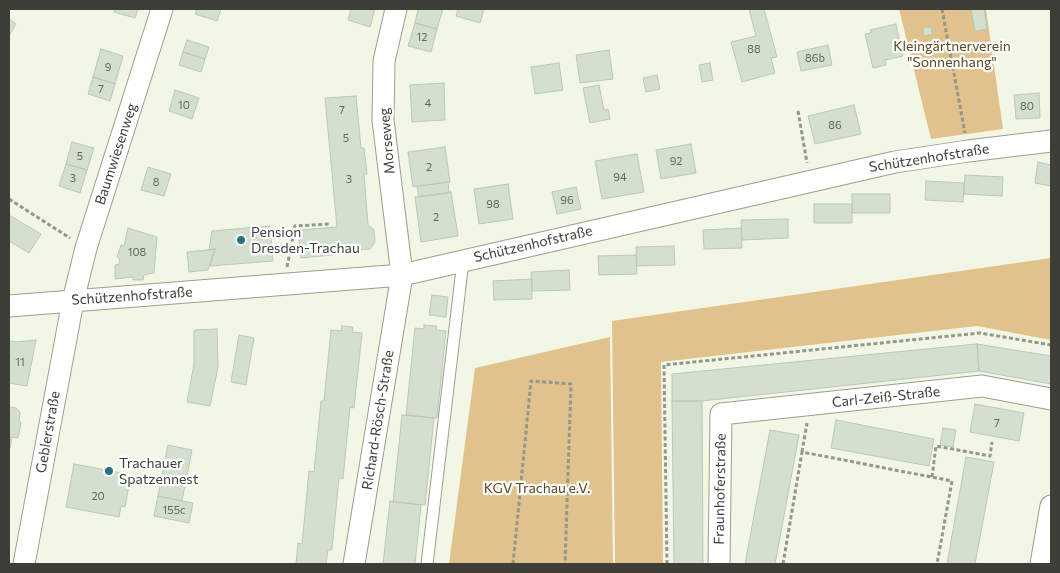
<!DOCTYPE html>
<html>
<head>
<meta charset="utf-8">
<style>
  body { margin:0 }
  #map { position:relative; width:1060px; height:573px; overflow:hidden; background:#f2f7e5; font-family:Commissioner,sans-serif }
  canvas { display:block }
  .frame { position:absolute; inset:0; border:10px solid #3c3e37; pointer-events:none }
</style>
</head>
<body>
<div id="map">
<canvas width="1060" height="573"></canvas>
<div class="frame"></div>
</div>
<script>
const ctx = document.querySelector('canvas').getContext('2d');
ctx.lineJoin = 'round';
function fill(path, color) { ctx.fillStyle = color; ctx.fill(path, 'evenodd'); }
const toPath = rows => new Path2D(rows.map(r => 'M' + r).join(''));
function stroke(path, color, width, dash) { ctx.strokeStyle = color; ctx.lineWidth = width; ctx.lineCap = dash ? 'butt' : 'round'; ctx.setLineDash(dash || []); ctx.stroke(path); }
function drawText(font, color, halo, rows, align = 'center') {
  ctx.font = font + ' Commissioner,sans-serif'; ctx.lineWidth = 4.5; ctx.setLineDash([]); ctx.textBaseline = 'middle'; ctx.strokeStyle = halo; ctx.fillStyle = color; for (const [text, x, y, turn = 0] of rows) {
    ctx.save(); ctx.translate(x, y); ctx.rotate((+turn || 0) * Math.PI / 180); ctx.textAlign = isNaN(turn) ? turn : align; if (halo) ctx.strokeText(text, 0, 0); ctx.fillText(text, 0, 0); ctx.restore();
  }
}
const green = toPath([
  [899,9,986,9,1003,129,931,139],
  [1051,258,1051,340,977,326,661,362,663,564,615,564,612,321],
  [610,337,613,564,449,564,475,368]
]);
const building = toPath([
  [114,9,138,9,135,18,114,12,114,9],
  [197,9,221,9,217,21,195,14,197,9],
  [351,9,375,9,370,27,348,20,351,9],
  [418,9,443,9,437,29,415,23,418,9],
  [458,9,484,9,480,23,456,16,458,9],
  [749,9,764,9,777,57,771,58,775,73,742,82,731,42,756,36,749,9],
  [971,9,984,9,987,29,975,31,971,9],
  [9,19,16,24,9,36,9,19],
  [415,23,437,29,431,52,408,46,415,23],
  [896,24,903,56,885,60,886,65,873,68,865,34,871,33,870,30,896,24],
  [931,27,932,34,924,36,923,28,931,27],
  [187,40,209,47,205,59,183,52,187,40],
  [828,45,832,65,801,71,797,52,828,45],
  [101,49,123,56,115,84,93,77,101,49],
  [609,50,613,79,580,83,576,55,609,50],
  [183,52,205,59,201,72,179,65,183,52],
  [559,63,563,90,535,94,531,67,559,63],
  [710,63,713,80,702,82,699,65,710,63],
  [657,75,660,89,646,92,643,78,657,75],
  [93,77,115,84,110,101,88,94,93,77],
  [444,83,445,120,412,122,410,85,444,83],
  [599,85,604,110,608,109,610,119,590,123,583,88,599,85],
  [175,90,199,98,192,119,169,111,175,90],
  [1039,93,1040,118,1016,119,1014,95,1039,93],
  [356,96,361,148,364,148,367,174,364,174,368,225,374,230,375,242,370,249,341,251,342,254,301,258,298,230,337,227,325,98,356,96],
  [854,105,861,134,815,144,808,116,854,105],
  [72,142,94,148,87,170,66,164,72,142],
  [691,144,696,173,661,179,656,150,691,144],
  [445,147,450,182,413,187,408,152,445,147],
  [637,154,644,192,602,199,595,161,637,154],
  [1038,162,1051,165,1051,186,1035,183,1038,162],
  [66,164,87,170,80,193,59,186,66,164],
  [148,167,171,174,164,196,141,190,148,167],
  [965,175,1003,177,1002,196,964,194,965,175],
  [926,181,964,183,963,202,925,200,926,181],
  [448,182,449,193,419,197,417,186,448,182],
  [508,184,513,219,479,224,474,189,508,184],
  [576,187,581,209,557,214,552,192,576,187],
  [451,192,458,236,421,242,415,197,451,192],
  [852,194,890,194,890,213,852,213,852,194],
  [814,204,852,204,852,223,814,223,814,204],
  [9,215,41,234,29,253,9,241,9,215],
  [788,219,788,238,742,240,741,220,788,219],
  [270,226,273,261,210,266,215,249,209,250,212,231,270,226],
  [128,228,157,237,154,273,144,275,143,280,133,280,133,277,115,279,115,265,119,264,120,259,117,257,121,245,124,246,128,228],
  [741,228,742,248,704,249,703,230,741,228],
  [674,246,675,265,637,266,636,247,674,246],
  [215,249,208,270,189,272,187,252,215,249],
  [636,255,637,274,599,275,598,256,636,255],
  [569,270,570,290,532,291,531,272,569,270],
  [532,279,532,299,494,300,493,281,532,279],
  [432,295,448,297,446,317,429,315,432,295],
  [424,325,437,326,436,330,446,331,437,418,406,415,415,328,424,329,424,325],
  [342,326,353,327,352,332,362,333,354,408,350,407,343,479,339,478,332,550,328,550,326,564,296,564,298,543,302,544,309,471,314,472,321,401,324,401,331,330,341,331,342,326],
  [217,329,218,367,210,406,187,402,194,364,194,330,217,329],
  [239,335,254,338,246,385,231,382,239,335],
  [36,340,27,386,9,383,9,341,16,342,36,340],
  [977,344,979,371,702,401,672,401,672,374,977,344],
  [977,344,1051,356,1051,384,979,371,977,344],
  [672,401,702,401,703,564,674,564,672,401],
  [975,404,1024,413,1019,441,970,432,975,404],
  [9,407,16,408,20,412,19,421,21,423,18,438,12,437,10,448,9,407],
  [402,415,434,418,425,505,393,502,402,415],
  [836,420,934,439,929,466,831,448,836,420],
  [943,428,956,430,953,447,940,445,943,428],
  [770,430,799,435,775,564,745,564,770,430],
  [168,445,192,450,182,501,158,496,168,445],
  [966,457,994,462,975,564,947,564,966,457],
  [74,464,127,474,125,484,129,485,125,507,121,506,119,517,66,507,74,464],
  [158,496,193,503,189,523,154,516,158,496],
  [390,501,421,505,415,564,383,564,390,501]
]);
const path = toPath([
  [942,9,965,133],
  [798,111,807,163],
  [9,199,70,238],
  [287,267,295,226,329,224],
  [802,452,807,423],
  [932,477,936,446,990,456,992,442],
  [513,564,531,381,571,384,565,564],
  [667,564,664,365,980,333,1051,345],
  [783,564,802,452,952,481,937,564]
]);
const service = toPath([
  [427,564,463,261]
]);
const minor = toPath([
  [9,306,402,275,895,162,968,151,1051,141],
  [24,564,73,301,86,248,162,9],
  [354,564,402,275,383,120,384,61,396,9],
  [719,564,721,414,982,386,1051,399],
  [1041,564,1051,506]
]);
const markers = [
  [241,240,5,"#2b717f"],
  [109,471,5,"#2b717f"]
];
const numberNames = [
  ["12",422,37],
  ["88",754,49],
  ["86b",815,58],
  ["9",108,67],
  ["7",101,89],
  ["4",428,103],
  ["10",184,105],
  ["80",1027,106],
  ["7",342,110],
  ["86",835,125],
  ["5",346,138],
  ["5",80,156],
  ["92",676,161],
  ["2",429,167],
  ["94",620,177],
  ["3",73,178],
  ["3",349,179],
  ["8",156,182],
  ["96",567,200],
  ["98",493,204],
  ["2",436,217],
  ["108",137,252],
  ["11",20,362],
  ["7",997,423],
  ["20",98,496],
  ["155c",174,510]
];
const parkNames = [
  ["Kleingärtnerverein",952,46],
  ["\"Sonnenhang\"",952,62],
  ["KGV Trachau e.V.",537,488]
];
const streetNames = [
  ["Morseweg",387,141,-95],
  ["Baumwiesenweg",116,154,-72],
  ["Schützenhofstraße",929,158,-9],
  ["Schützenhofstraße",533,244,-13],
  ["Schützenhofstraße",132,296,-4],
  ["Carl-Zeiß-Straße",886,397,-6],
  ["Richard-Rösch-Straße",378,420,-81],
  ["Geblerstraße",48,432,-80],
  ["Fraunhoferstraße",720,489,-89]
];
const poiNames = [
  ["Pension",251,232],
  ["Dresden-Trachau",251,248],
  ["Trachauer",119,463],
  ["Spatzennest",119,479]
];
fill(green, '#e1c28c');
fill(building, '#d3dfcf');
stroke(building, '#bcc7b8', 1);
stroke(service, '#9a9f8e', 13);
stroke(minor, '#9a9f8e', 23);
stroke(path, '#94978b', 3, [4, 2.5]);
stroke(service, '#fff', 11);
stroke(minor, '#fff', 21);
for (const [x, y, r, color] of markers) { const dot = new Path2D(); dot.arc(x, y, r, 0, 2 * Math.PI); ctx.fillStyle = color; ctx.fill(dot); stroke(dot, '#fff', 2); }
drawText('11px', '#62665d', null, numberNames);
drawText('14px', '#5b4721', '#fff', parkNames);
drawText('14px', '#3c3e37', '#fff', streetNames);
drawText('14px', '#3c3e37', '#fff', poiNames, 'left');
</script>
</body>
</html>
